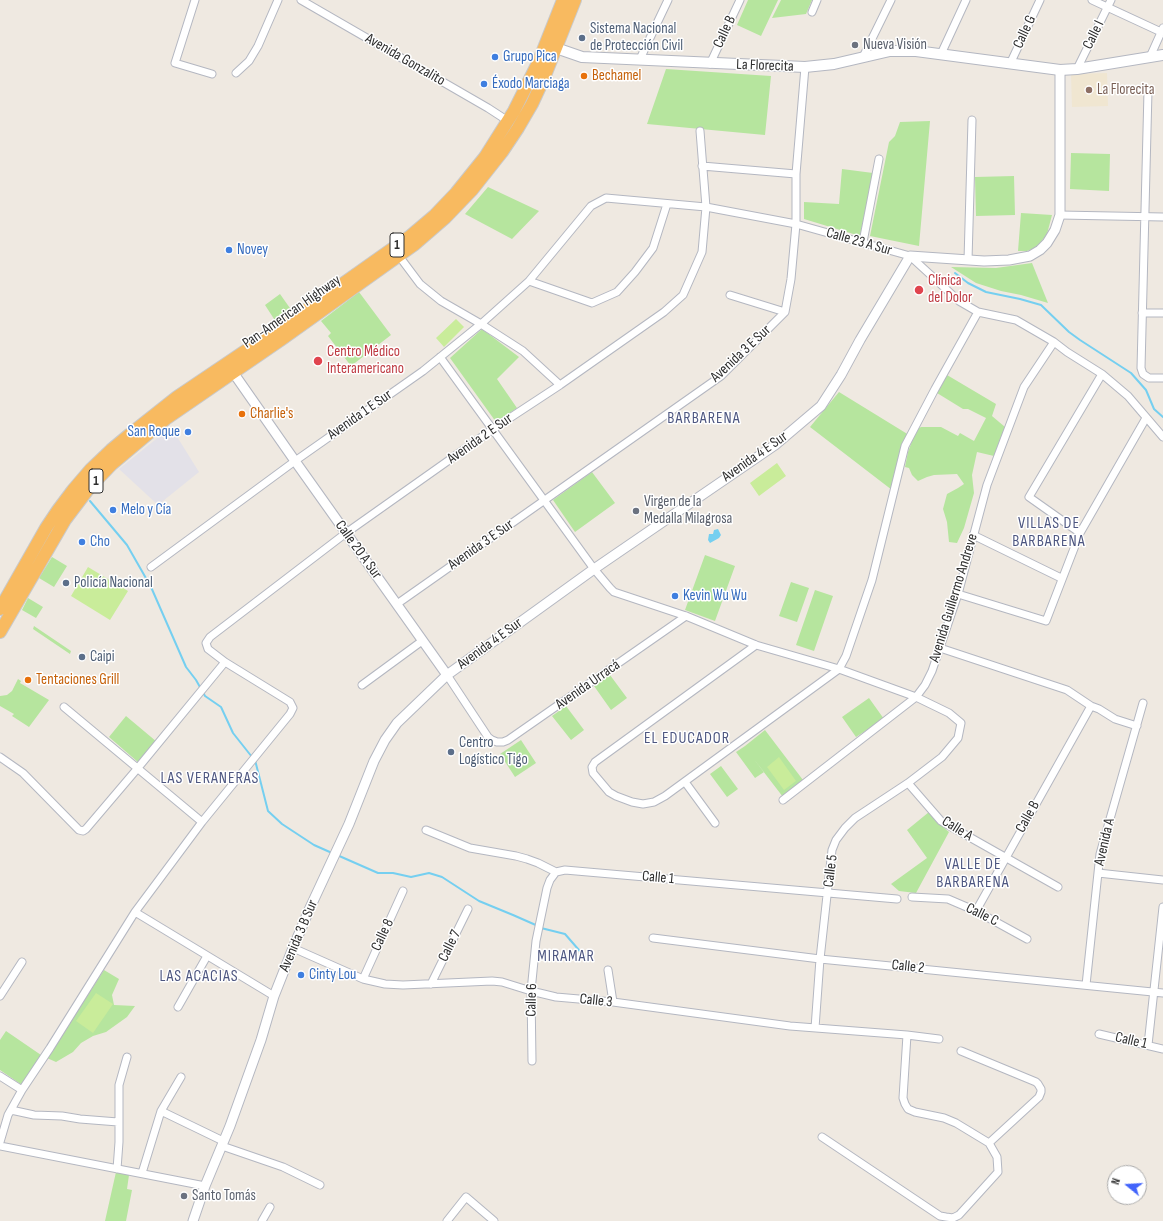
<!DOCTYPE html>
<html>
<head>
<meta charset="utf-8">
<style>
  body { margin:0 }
  #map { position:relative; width:1163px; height:1221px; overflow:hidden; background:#efe9e1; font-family:"Sofia Sans Condensed",sans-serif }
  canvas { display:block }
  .north { position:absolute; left:1107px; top:1165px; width:40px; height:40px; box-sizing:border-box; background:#fff; border:1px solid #ababab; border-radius:50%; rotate:288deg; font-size:11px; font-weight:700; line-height:16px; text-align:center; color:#2e2e2e }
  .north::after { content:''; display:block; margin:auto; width:14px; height:18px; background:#4264fb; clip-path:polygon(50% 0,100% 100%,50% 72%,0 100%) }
</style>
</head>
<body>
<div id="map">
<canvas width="1163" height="1221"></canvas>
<div class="north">N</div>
</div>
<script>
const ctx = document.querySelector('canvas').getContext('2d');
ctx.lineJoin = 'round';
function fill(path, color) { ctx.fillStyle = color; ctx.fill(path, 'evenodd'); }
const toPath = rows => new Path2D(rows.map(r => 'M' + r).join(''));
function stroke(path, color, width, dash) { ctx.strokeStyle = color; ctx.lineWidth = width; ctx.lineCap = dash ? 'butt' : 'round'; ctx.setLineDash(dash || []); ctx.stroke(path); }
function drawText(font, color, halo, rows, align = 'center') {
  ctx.font = font + ' "Sofia Sans Condensed",sans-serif'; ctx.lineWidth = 3; ctx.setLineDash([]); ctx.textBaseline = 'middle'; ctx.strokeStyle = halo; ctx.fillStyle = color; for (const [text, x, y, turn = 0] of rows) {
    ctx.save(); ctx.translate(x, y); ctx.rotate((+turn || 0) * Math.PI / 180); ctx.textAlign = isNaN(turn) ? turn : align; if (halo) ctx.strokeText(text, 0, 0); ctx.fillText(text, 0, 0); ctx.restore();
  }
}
const industrial = toPath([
  [171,427,199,472,158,505,119,469]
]);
const education = toPath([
  [1107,73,1108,106,1072,107,1071,74]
]);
const green = toPath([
  [748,0,778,0,761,36,737,25],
  [781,0,812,0,806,14,772,18],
  [666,69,771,76,765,135,647,124],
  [930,121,919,246,870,236,889,142,895,136,900,122],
  [1071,153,1110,154,1109,191,1070,189],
  [842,169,873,173,860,236,804,219,804,202,839,204],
  [1014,176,1015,215,976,216,975,177],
  [488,187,539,211,512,239,465,214],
  [1021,213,1052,215,1047,234,1037,247,1027,251,1018,251],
  [1032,263,1048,303,1021,295,1001,291,976,283,951,267,996,268],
  [359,292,391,335,351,366,328,336,331,333,321,321],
  [280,294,292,311,276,322,265,305],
  [482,329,519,357,497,379,517,408,496,422,450,358],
  [947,375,996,404,992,416,1005,427,994,456,977,452,972,475,974,493,964,528,957,543,949,542,947,522,943,509,947,494,958,488,964,484,957,474,934,475,927,477,918,481,912,475,909,468,905,467,908,452,916,430,921,427,941,427,958,436,960,433,974,441,986,418,968,409,963,409,937,393],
  [839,392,909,435,892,490,810,427],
  [592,472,615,503,575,532,553,500],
  [705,555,735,566,715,621,685,610],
  [52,557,67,566,54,587,39,578],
  [791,582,809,588,797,622,779,616],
  [815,590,833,596,814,651,796,645],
  [28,598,43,607,36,618,22,610],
  [34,626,71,651,70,654,33,629],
  [610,675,627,698,611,710,594,686],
  [18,679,21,681,20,683,49,700,29,727,12,716,14,714,0,706,0,696,7,695,12,691],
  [869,698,884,719,856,737,842,717],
  [566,706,584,730,571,740,552,716],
  [126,716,157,742,139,763,109,737],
  [765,730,803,780,783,797,753,758,764,772,755,778,736,752,745,746],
  [521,740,536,763,515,777,500,754],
  [721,766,738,789,727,797,710,774],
  [929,812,937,822,949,832,916,893,899,891,891,884,927,858,907,830],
  [104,970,119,979,112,995,114,1005,135,1006,127,1017,106,1032,93,1036,81,1043,73,1052,56,1062,47,1058],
  [6,1031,41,1055,22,1085,0,1070,0,1040],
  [116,1172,129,1175,127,1189,132,1190,126,1221,105,1221]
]);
const pitch = toPath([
  [456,319,464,327,444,347,436,338],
  [777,463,786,476,759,496,750,483],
  [88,567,128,591,110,620,71,596],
  [779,757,796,781,784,790,767,767],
  [96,993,113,1004,93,1033,76,1021]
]);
const water = toPath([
  [718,529,721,535,719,538,710,543,708,540,709,534,713,534,714,530]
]);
const stream = toPath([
  [955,273,968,283,986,292,1020,299,1041,305,1069,332,1080,340,1131,373,1146,390,1154,409,1163,417],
  [90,501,127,545,151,587,186,667,196,680,205,696,221,707,233,733,252,757],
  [255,760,268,811,282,824,314,845,332,853],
  [337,855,378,873,393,873,411,877,429,873,442,877,479,901,513,915,538,926],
  [541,928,565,934,585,957]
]);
const minor = toPath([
  [195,0,175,63,212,74],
  [301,0,488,108,508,121],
  [1092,0,1161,32],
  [812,12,817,0],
  [941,54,966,0],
  [863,57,891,0],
  [1150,57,1163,28],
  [640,59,668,0],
  [710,64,740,0],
  [1010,64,1040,0],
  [1077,69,1111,0],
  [236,73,249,61,258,46,278,0],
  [1148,91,1141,368,1143,374,1149,378,1163,378],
  [702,166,796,174],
  [1060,215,1163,217],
  [863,242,879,159],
  [399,256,420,284,441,301,481,324,523,351,560,385],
  [968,260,972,120],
  [529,281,592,303,617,292,635,272,653,248,667,204],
  [730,295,785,312],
  [1142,313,1163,313],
  [440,357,594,569,610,588,614,592,686,616,756,645,839,669,916,697,949,713,961,723,958,738,942,757,908,783,855,818,845,828,836,840,832,850,820,959,815,1028],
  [1080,533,1029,497,1102,374],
  [973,535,1061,578],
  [151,567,295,461,423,371,481,324,529,281,591,206,606,198,706,207,796,224,910,256,959,301,978,312,1016,320,1054,342,1067,352,1102,374,1128,396,1163,437],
  [958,594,1046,621,1080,533,1146,418],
  [397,604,721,376,785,312,791,279,796,224,796,174,805,67],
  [756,645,595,762,592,767,593,773,609,792,616,796,632,802,643,804,654,802,665,796,839,669,846,656,872,580,905,446,935,389,978,312],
  [940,648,1067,690,1091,706,1099,709,1115,719,1137,726],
  [447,675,488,737,492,740,497,742,503,742,508,740,686,616],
  [362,685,422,641],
  [64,707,202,822],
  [0,757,23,773,79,830,83,831,86,829,137,769,225,662],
  [685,782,715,823],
  [908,783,941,821,1058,887],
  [783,800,916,697,925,685,932,671,958,594,987,485,1024,387,1054,342],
  [426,830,470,848,516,856,527,859,538,863,556,872,565,870,897,899],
  [1098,873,1163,880],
  [912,897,948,899,976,911,1027,939],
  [976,911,1091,706],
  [135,912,274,996],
  [653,938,820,959,1163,993],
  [293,948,363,979,385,984,403,985,492,981,502,982,531,991,556,997,613,1002,790,1026,907,1035,939,1039],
  [608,970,613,1002],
  [363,979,403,891],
  [431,984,468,909],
  [1086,985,1100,854,1143,703],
  [0,996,22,962],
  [178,1007,207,956],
  [1099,1034,1163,1049],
  [1148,1045,1163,907],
  [961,1051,1036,1082,1038,1084,1041,1089,1041,1092,1039,1097,989,1143],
  [532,1061,531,991,536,941,547,888,550,880,556,872],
  [0,1076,22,1090],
  [11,1110,34,1115,62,1116,80,1119,118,1122],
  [161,1111,223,1141],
  [822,1137,940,1216,946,1217,953,1218,959,1215,998,1172,997,1157,989,1143,956,1123,944,1118,915,1112,908,1109,905,1104,903,1098,907,1035],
  [0,1142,8,1115,22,1090,50,1048,135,912,202,822,290,714,293,708,290,702,225,662,208,649,206,643,210,637,346,533,493,429,560,385,664,312,683,295,702,252,706,207,700,131],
  [0,1146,205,1186],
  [222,1146,283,1167,320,1185],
  [117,1169,119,1142,119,1085,127,1057],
  [142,1173,161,1111,181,1077],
  [262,1221,270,1207],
  [447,1221,466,1197,494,1221]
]);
const tertiary = toPath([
  [230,368,295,461,447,675],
  [193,1221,205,1186,230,1126,261,1040,274,996,293,948,309,910,349,824,374,761,385,740,397,723,447,675,594,569,775,445,821,406,841,375,860,340,910,256,984,261,1009,260,1030,256,1040,250,1047,243,1055,230,1060,215,1060,70]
]);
const secondary = toPath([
  [556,48,582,57,805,67,834,64,890,51,916,51,1060,70,1077,69,1163,55]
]);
const trunk = toPath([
  [0,609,46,528,58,510,73,490,91,469,111,450,129,435,177,397,300,314,409,237,435,215,456,193,485,157,514,111,538,63,563,0],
  [0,632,65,520,90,487,111,465,167,418,282,339,415,244,445,218,472,190,502,152,518,128,532,104,544,78,575,0]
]);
const markers = [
  [582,38,4,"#5c6f8a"],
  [855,45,4,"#6b7280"],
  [495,57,4,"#3f7fe0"],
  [584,76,4,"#e8710a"],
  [484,84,4,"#3f7fe0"],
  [1089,90,4,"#8d6e63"],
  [229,250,4,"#3f7fe0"],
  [919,290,5,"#e0444e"],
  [318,361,5,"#e0444e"],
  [242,414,4,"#e8710a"],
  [188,432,4,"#3f7fe0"],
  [113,510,4,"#3f7fe0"],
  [636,511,4,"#6b7280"],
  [82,542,4,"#3f7fe0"],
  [66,583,4,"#5c6f8a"],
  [675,596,4,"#3f7fe0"],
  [82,657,4,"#5c6f8a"],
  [28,680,4,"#e8710a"],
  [451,752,4,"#5c6f8a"],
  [301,975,4,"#3f7fe0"],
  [184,1196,4,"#6b7280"]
];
const shields = [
  [397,245,14],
  [96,481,14]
];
const shieldNames = [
  ["1",397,245],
  ["1",96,481]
];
const serviceNames = [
  ["Sistema Nacional",590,29],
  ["de Protección Civil",590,46],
  ["Policía Nacional",74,583],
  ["Caipi",90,657],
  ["Centro",459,743],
  ["Logístico Tigo",459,760]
];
const streetNames = [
  ["Calle B",725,32,-65],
  ["Calle G",1025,32,-65],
  ["Calle I",1094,35,-64],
  ["Avenida Gonzalito",405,60,30],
  ["La Florecita",765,66,2],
  ["Calle 23 A Sur",859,242,16],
  ["Pan-American Highway",292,312,-35],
  ["Avenida 3 E Sur",741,354,-43],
  ["Avenida 1 E Sur",360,415,-35],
  ["Avenida 2 E Sur",480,439,-35],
  ["Avenida 4 E Sur",755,457,-35],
  ["Avenida 3 E Sur",481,545,-35],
  ["Calle 20 A Sur",358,550,54],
  ["Avenida Guillermo Andreve",954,598,-73],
  ["Avenida 4 E Sur",490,644,-36],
  ["Avenida Urracá",588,685,-35],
  ["Calle B",1028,817,-61],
  ["Calle A",957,829,32],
  ["Avenida A",1105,842,-77],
  ["Calle 5",831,871,-83],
  ["Calle 1",658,878,5],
  ["Calle C",982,915,26],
  ["Calle 8",383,935,-65],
  ["Avenida 3 B Sur",299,936,-67],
  ["Calle 7",450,946,-64],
  ["Calle 2",908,967,6],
  ["Calle 6",532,1000,-89],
  ["Calle 3",596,1001,6],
  ["Calle 1",1131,1041,13]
];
const worshipNames = [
  ["Nueva Visión",863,45],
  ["Virgen de la",644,502],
  ["Medalla Milagrosa",644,519],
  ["Santo Tomás",192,1196]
];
const shopNames = [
  ["Grupo Pica",503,57],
  ["Éxodo Marciaga",492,84],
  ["Novey",237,250],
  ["San Roque",180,432,"right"],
  ["Melo y Cía",121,510],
  ["Cho",90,542],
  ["Kevin Wu Wu",683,596],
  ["Cinty Lou",309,975]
];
const foodNames = [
  ["Bechamel",592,76],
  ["Charlie's",250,414],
  ["Tentaciones Grill",36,680]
];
const educationNames = [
  ["La Florecita",1097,90]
];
const healthNames = [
  ["Clínica",928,281],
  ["del Dolor",928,298],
  ["Centro Médico",327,352],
  ["Interamericano",327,369]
];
const neighbourhoodNames = [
  ["BARBARENA",704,419],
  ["VILLAS DE",1049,524],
  ["BARBARENA",1049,542],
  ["EL EDUCADOR",687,739],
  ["LAS VERANERAS",210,779],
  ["VALLE DE",973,865],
  ["BARBARENA",973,883],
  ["MIRAMAR",566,957],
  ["LAS ACACIAS",199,977]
];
fill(industrial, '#e3e1e8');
fill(education, '#f0e6d1');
fill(green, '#b6e59e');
fill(pitch, '#c9ec9a');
fill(water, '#75cff0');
stroke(stream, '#75cff0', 2);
stroke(minor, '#b4b7c1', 9);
stroke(tertiary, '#b4b7c1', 11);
stroke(secondary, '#b4b7c1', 12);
stroke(trunk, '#c9c9c9', 14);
stroke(minor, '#fff', 7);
stroke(tertiary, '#fff', 9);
stroke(secondary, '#fff', 10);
stroke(trunk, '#f8ba60', 12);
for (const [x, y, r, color] of markers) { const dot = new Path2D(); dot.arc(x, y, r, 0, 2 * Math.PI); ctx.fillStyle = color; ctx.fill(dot); stroke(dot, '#fff', 1.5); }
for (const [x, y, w] of shields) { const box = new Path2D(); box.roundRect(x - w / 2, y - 12, w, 24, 3); ctx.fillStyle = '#fff'; ctx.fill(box); stroke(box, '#2e2e2e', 1); }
drawText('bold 14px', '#2e2e2e', null, shieldNames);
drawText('15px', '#4e5e75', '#fff', serviceNames, 'left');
drawText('15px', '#2e2e2e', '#fff', streetNames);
drawText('15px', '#5b616d', '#fff', worshipNames, 'left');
drawText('15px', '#366cbe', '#fff', shopNames, 'left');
drawText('15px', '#c56008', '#fff', foodNames, 'left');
drawText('15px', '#785e54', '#fff', educationNames, 'left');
drawText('15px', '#be3a42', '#fff', healthNames, 'left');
ctx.letterSpacing = '1px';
drawText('16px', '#4d5680', '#fff', neighbourhoodNames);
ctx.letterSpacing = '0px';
</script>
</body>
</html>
